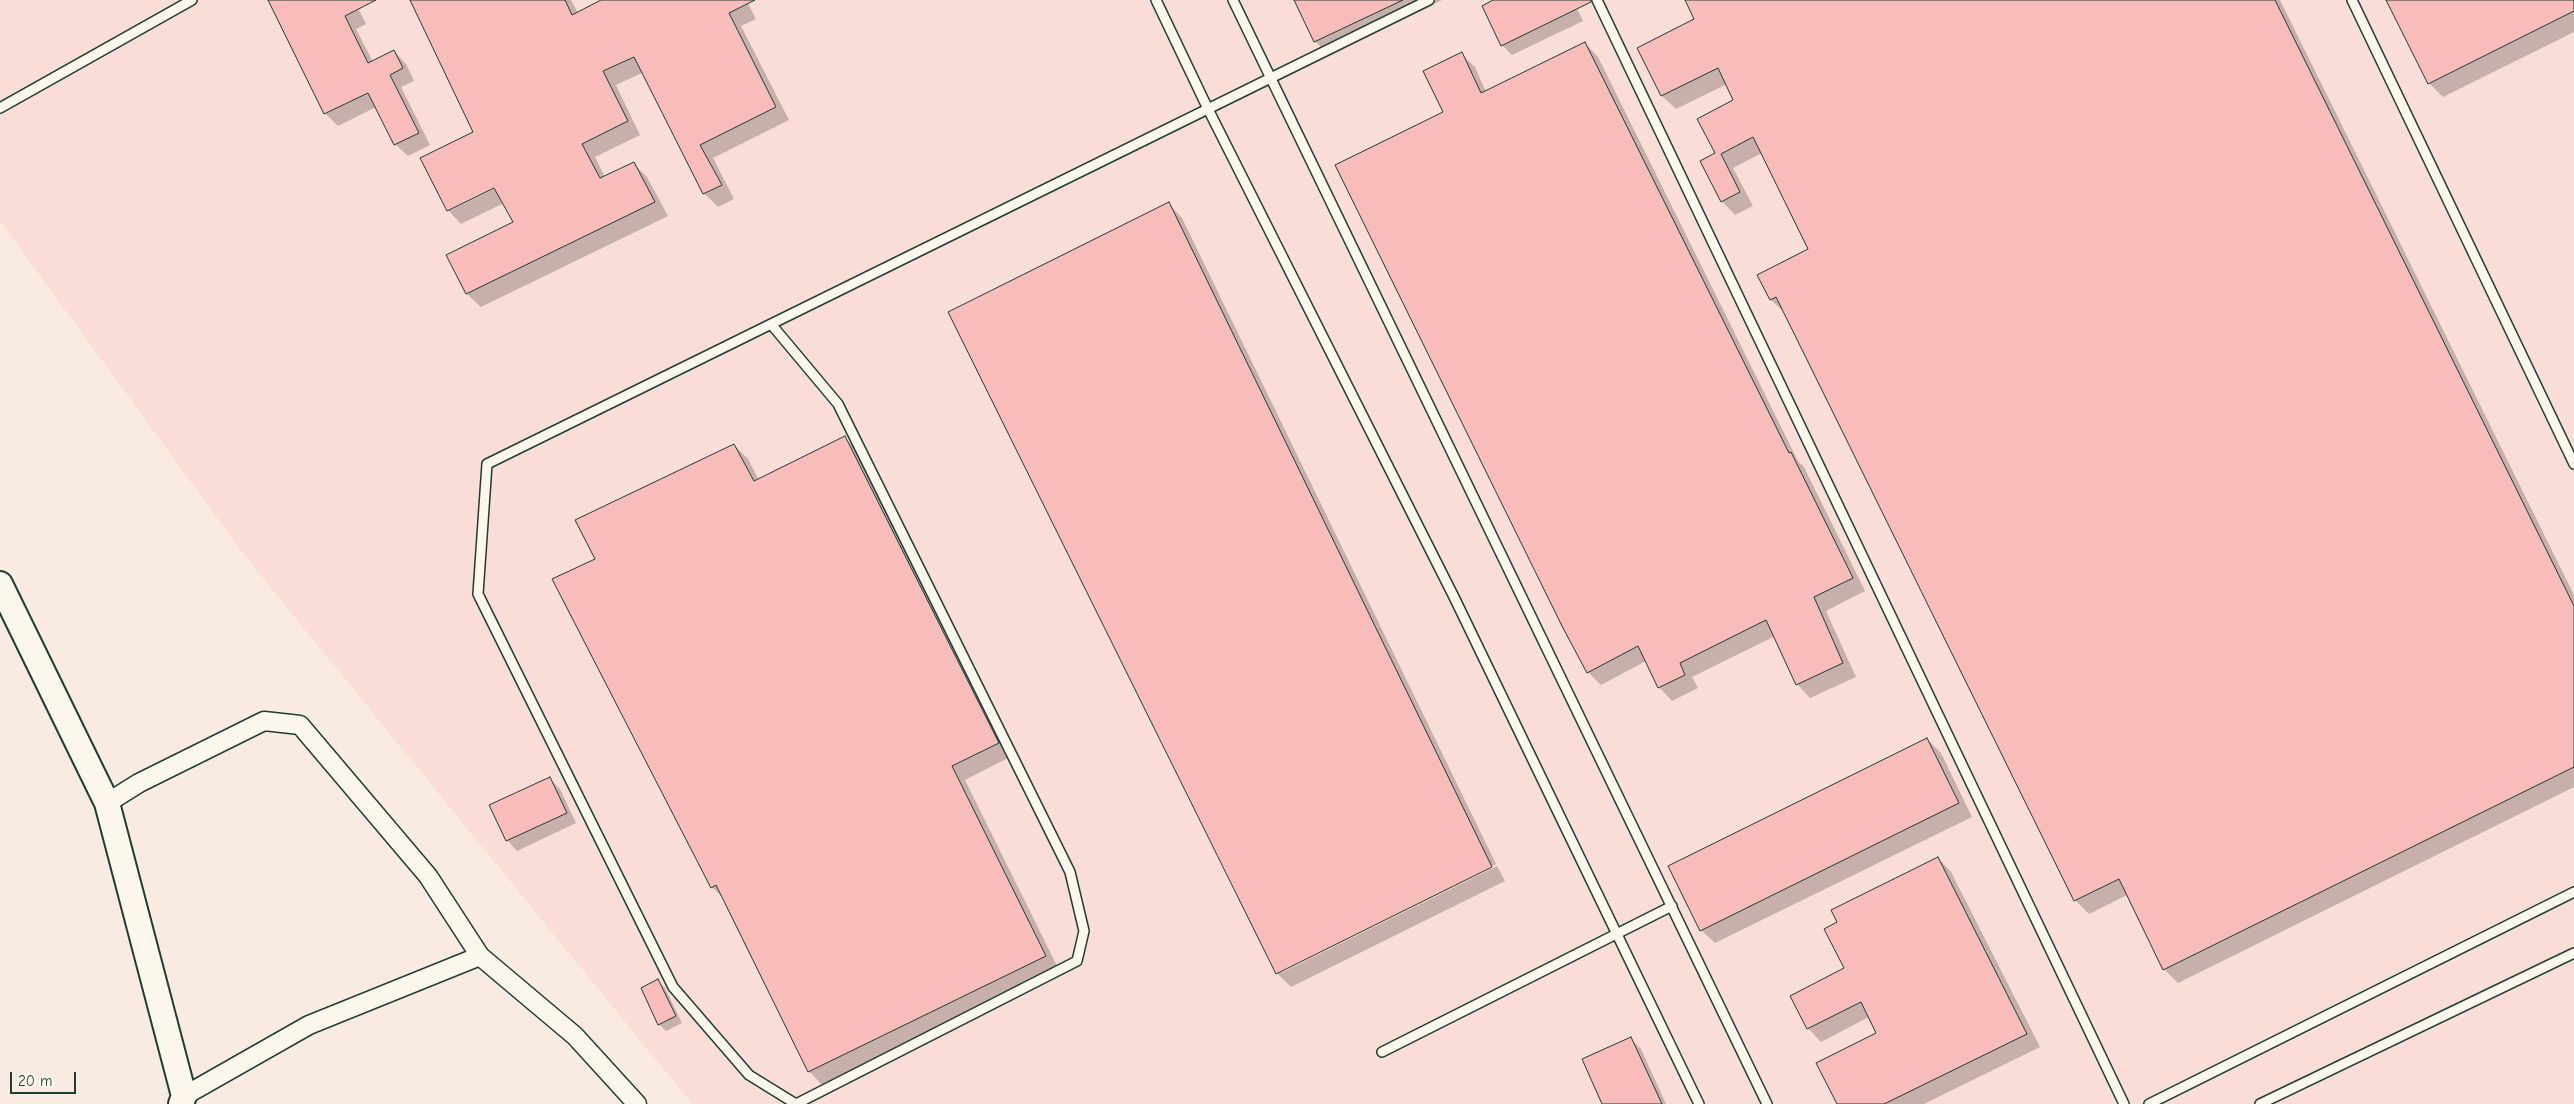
<!DOCTYPE html>
<html>
<head>
<meta charset="utf-8">
<style>
  body { margin:0 }
  #map { position:relative; width:2574px; height:1104px; overflow:hidden; background:#faebe2; font-family:"Comic Neue",sans-serif }
  canvas { display:block }
  .scale { position:absolute; left:10px; top:1072px; width:66px; height:22px; box-sizing:border-box; border:2px solid #1f3d34; border-top:0; padding-left:6px; font-size:15px; line-height:18px; white-space:nowrap; color:#1f3d34; -webkit-text-stroke:4px #fbf7ec; paint-order:stroke }
</style>
</head>
<body>
<div id="map">
<canvas width="2574" height="1104"></canvas>
<div class="scale">20 m</div>
</div>
<script>
const ctx = document.querySelector('canvas').getContext('2d');
ctx.lineJoin = 'round';
function fill(path, color) { ctx.fillStyle = color; ctx.fill(path, 'evenodd'); }
const toPath = rows => new Path2D(rows.map(r => 'M' + r).join(''));
function stroke(path, color, width, dash) { ctx.strokeStyle = color; ctx.lineWidth = width; ctx.lineCap = dash ? 'butt' : 'round'; ctx.setLineDash(dash || []); ctx.stroke(path); }
const built = toPath([
  [0,0,2574,0,2574,1104,692,1104,248,560,0,221]
]);
const shadow = toPath([
  [269,0,354,0,366,24,356,29,373,62,394,51,406,64,414,81,401,87,430,145,408,156,395,144,376,107,338,126,326,114],
  [412,0,571,0,578,13,604,0,746,0,756,19,741,26,789,120,713,158,734,199,718,207,704,193,644,72,616,85,640,135,595,157,605,177,633,163,647,177,668,216,481,307,467,294,448,255,514,222,504,203,461,224,448,210,475,132],
  [499,184,500,186,451,210,451,208],
  [1295,0,1442,0,1329,55,1315,41],
  [1496,0,1573,0,1583,21,1512,55,1502,45],
  [1686,0,2280,0,2574,595,2574,787,2178,983,2164,969,2127,895,2089,914,2075,900,1785,313,1771,300,1810,250,1762,153,1733,168,1753,206,1735,215,1722,201,1717,154,1735,100,1727,84,1676,109,1662,96,1639,48,1696,20],
  [2388,0,2574,0,2574,32,2443,97,2429,83],
  [1585,43,1598,57,1798,461,1804,467,1865,591,1826,611,1856,677,1810,698,1797,684,1775,636,1692,677,1698,688,1672,701,1659,687,1646,661,1601,685,1588,672,1444,113,1461,54,1475,67,1486,92],
  [1169,204,1182,218,1496,864,1281,970,1281,973,1497,866,1505,881,1291,987,1277,973],
  [844,437,858,451,1012,756,965,780,1059,970,822,1085,809,1071,726,901,712,887,597,560,734,445,748,459,759,480],
  [1927,739,1941,753,1972,817,1715,943,1701,930],
  [550,779,560,789,576,823,517,851,507,840],
  [1938,858,1951,872,2040,1047,1924,1104,1838,1104,1877,1034,1869,1017,1821,1042,1808,1028,1846,969],
  [658,981,665,988,682,1023,666,1031,659,1024],
  [1631,1039,1641,1049,1666,1104,1603,1104]
]);
const building = toPath([
  [268,0,376,0,345,16,368,63,394,50,403,68,390,75,419,133,394,145,368,93,324,114,268,0],
  [410,0,565,0,572,15,601,0,755,0,729,13,776,107,700,145,722,185,703,194,634,57,603,71,628,121,582,144,600,178,634,162,655,202,466,294,446,255,513,222,494,188,447,211,420,158,473,132,410,0],
  [1294,0,1403,0,1314,42,1294,0],
  [1493,0,1591,0,1591,2,1501,46,1482,6,1493,0],
  [1685,0,2275,0,2574,606,2574,767,2163,970,2119,879,2074,901,1776,297,1770,300,1757,275,1808,249,1753,137,1721,154,1740,192,1721,202,1700,161,1715,153,1697,119,1733,100,1718,68,1661,96,1637,48,1694,19,1685,0],
  [2386,0,2574,0,2574,11,2428,84,2386,0],
  [1585,42,1789,453,1791,452,1853,578,1814,597,1843,663,1796,685,1766,620,1680,663,1685,675,1658,688,1638,646,1587,673,1562,626,1335,165,1443,112,1423,71,1462,52,1481,93,1585,42],
  [1169,202,1492,867,1276,974,948,312,1169,202],
  [845,436,999,743,952,766,1046,956,808,1072,716,885,711,888,552,579,595,559,575,520,734,444,754,481,845,436],
  [1927,738,1959,803,1700,931,1668,866,1927,738],
  [550,777,567,813,506,841,489,805,550,777],
  [1938,857,2027,1034,1884,1104,1837,1104,1816,1063,1876,1033,1861,1002,1807,1029,1790,996,1844,968,1824,929,1837,922,1831,910,1938,857],
  [658,979,676,1016,658,1025,641,988,658,979],
  [1631,1037,1662,1104,1602,1104,1582,1059,1631,1037]
]);
const lane = toPath([
  [1156,0,1208,109,1454,597,1699,1104],
  [1233,0,1767,1104],
  [1597,0,2124,1104],
  [2352,0,2574,464],
  [0,108,192,0],
  [771,324,838,404,1070,872,1084,931,1077,961,796,1104],
  [1382,1052,1672,906],
  [796,1104,749,1075,673,987,478,594,487,464,1429,0],
  [2149,1104,2574,892],
  [2260,1104,2574,953]
]);
const street = toPath([
  [107,803,139,783,264,721,300,725,428,876,480,956,575,1036,637,1104],
  [184,1096,309,1025,480,956]
]);
const secondary = toPath([
  [0,584,107,803,184,1096,181,1104]
]);
fill(built, '#f9ddd6');
fill(shadow, '#0003');
fill(building, '#f8bcba');
stroke(building, '#1f3d34', 1);
stroke(lane, '#1f3d34', 12);
stroke(street, '#1f3d34', 21);
stroke(secondary, '#1f3d34', 28);
stroke(lane, '#fbf7ec', 9);
stroke(street, '#fbf7ec', 18);
stroke(secondary, '#fbf7ec', 24);
</script>
</body>
</html>
